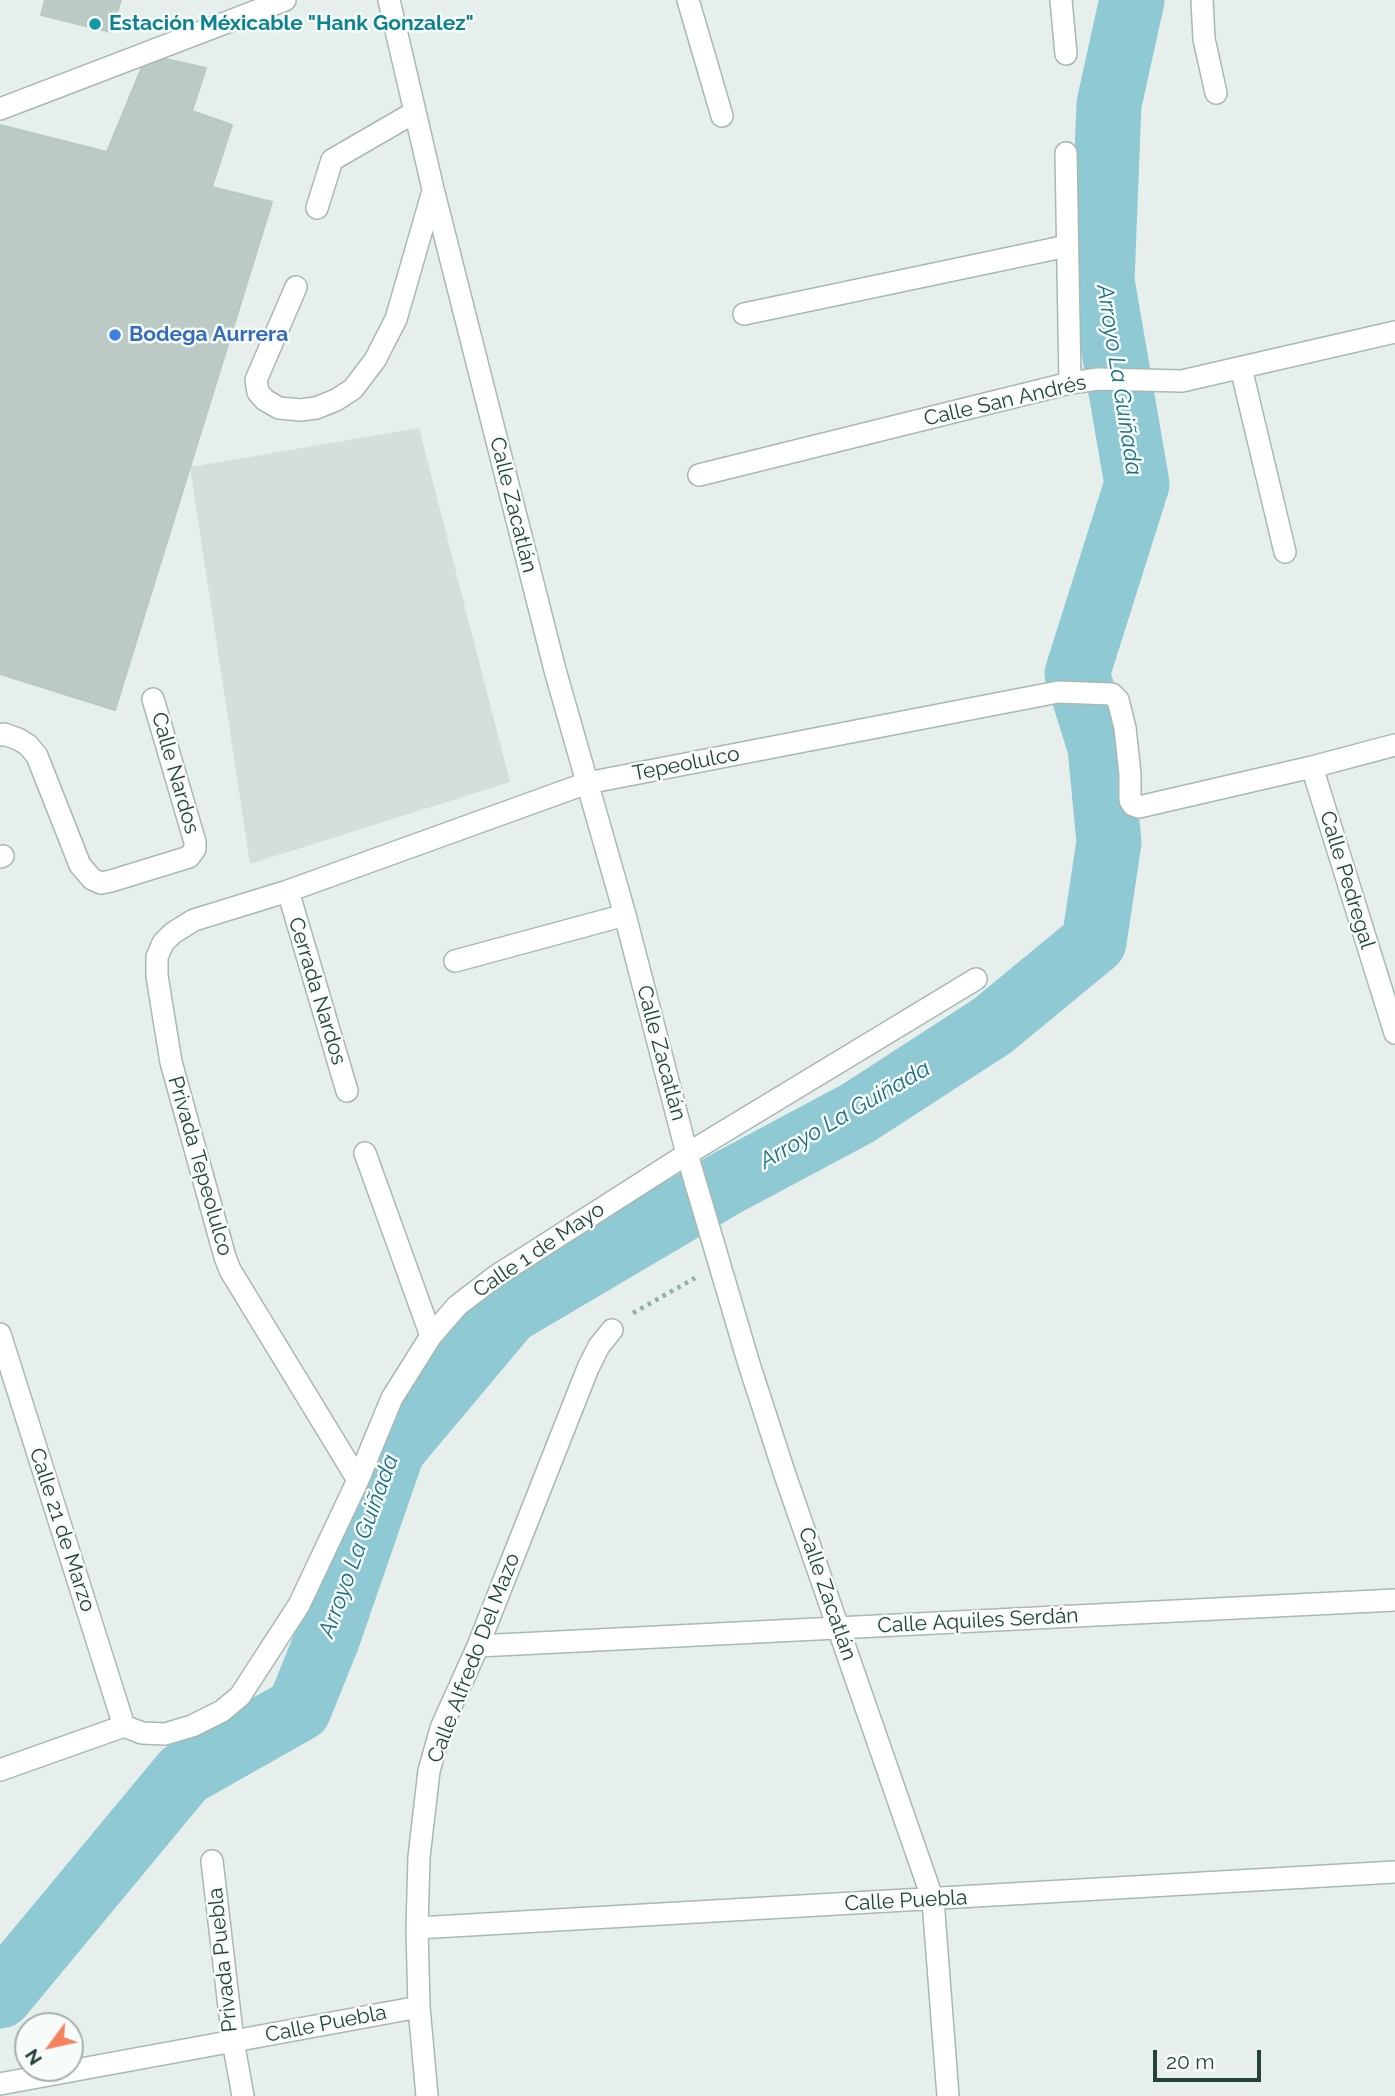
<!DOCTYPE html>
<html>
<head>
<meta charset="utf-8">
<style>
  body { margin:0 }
  #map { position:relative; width:1395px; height:2096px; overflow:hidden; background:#e6efeb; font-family:Raleway,sans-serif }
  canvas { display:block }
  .north { position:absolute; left:14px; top:2012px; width:70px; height:70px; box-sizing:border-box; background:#f7fbf9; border:2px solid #a3b1ad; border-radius:50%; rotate:237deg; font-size:19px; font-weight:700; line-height:28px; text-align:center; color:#24423a }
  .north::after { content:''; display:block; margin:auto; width:24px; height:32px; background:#f4845f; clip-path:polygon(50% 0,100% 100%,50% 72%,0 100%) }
  .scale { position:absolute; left:1153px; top:2050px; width:108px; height:32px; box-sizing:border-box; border:4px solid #24423a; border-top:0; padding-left:9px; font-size:21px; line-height:24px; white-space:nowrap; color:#24423a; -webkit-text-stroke:5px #f7fbf9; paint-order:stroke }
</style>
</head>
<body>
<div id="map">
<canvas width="1395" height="2096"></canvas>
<div class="north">N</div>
<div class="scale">20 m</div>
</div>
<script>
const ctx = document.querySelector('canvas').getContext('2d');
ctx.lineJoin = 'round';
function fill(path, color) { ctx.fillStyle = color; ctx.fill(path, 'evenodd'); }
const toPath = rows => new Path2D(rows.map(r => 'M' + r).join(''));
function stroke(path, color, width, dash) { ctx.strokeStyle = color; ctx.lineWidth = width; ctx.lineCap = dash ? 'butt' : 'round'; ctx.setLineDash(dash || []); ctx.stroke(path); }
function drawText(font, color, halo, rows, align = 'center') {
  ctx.font = font + ' Raleway,sans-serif'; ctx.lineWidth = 5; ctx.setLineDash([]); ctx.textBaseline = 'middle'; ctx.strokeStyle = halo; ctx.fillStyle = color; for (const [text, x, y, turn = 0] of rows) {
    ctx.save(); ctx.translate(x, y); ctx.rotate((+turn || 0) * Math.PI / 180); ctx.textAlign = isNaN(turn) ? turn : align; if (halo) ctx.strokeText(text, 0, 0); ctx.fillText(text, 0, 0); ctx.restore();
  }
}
const built = toPath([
  [419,428,510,782,250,864,190,467]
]);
const river = toPath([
  [0,1996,184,1774,299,1709,328,1637,393,1449,508,1312,725,1184,858,1113,992,1026,1094,942,1109,842,1100,747,1077,674,1137,484,1102,281,1109,104,1132,0]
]);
const building = toPath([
  [45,0,121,0,111,32,41,15,45,0],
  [147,55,206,68,192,111,232,125,212,187,107,152,147,55],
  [0,125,107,152,212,187,272,202,115,710,0,674,0,125]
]);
const path = toPath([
  [633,1313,695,1278]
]);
const minor = toPath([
  [389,0,433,189,555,670,625,915,687,1154,749,1364,785,1475,933,1900,948,2096],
  [688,0,722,116],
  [1061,0,1066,54],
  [1202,0,1204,39,1216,93],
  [0,109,285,0],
  [1066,153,1070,383],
  [317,208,332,160,415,112],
  [296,287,256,380,258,392,265,400,279,408,301,410,316,408,336,400,353,389,375,360,396,319,433,191],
  [744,314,1067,246],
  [1241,368,1285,552],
  [699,475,1070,383,1098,379,1182,381,1395,332],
  [0,735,4,734,18,739,28,745,37,756,80,865,92,879,101,883,111,881,189,857,195,849,195,842,153,699],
  [1312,767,1395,1033],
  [0,857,3,856],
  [288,891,347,1091],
  [455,961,625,915],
  [365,1153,431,1336],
  [0,1334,124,1726],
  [358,1480,230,1270,225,1257,171,1062,157,976,157,957,163,943,173,933,194,920,288,891,587,783,1058,692,1112,694,1118,700,1125,728,1130,774,1130,800,1133,805,1139,807,1312,767,1395,745],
  [478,1646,1395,1600],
  [0,1770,124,1726,142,1733,165,1734,192,1726,222,1711,240,1696,299,1605,358,1480,392,1398,431,1336,457,1306,496,1276,687,1154,976,979],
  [212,1861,233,2041,243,2096],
  [417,1928,1395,1872],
  [0,2084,419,2007],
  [427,2096,419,2007,417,1928,419,1857,429,1771,441,1728,478,1646,588,1368,599,1346,612,1330]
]);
const markers = [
  [95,24,7,"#0f9aa8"],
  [115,335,7,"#3f7fe0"]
];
const cultureNames = [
  ["Estación Méxicable \"Hank Gonzalez\"",109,24]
];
const shopNames = [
  ["Bodega Aurrera",129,335]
];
const streetNames = [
  ["Calle San Andrés",1005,401,-13],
  ["Calle Zacatlán",513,505,76],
  ["Tepeolulco",686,764,-11],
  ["Calle Nardos",175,773,74],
  ["Calle Pedregal",1347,880,73],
  ["Cerrada Nardos",317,991,73],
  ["Calle Zacatlán",661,1053,75],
  ["Privada Tepeolulco",200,1166,74],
  ["Calle 1 de Mayo",539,1250,-34],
  ["Calle 21 de Marzo",62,1530,72],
  ["Calle Zacatlán",827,1594,71],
  ["Calle Aquiles Serdán",978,1621,-3],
  ["Calle Alfredo Del Mazo",474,1658,-69],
  ["Calle Puebla",906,1901,-3],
  ["Privada Puebla",223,1960,-96],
  ["Calle Puebla",326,2024,-11]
];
const waterNames = [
  ["Arroyo La Guiñada",1119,380,81],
  ["Arroyo La Guiñada",845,1115,-30],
  ["Arroyo La Guiñada",359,1546,-70]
];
fill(built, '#d4dfda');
stroke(river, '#8ec9d4', 65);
fill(building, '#bbcac4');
stroke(building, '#b8c9c2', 2);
stroke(minor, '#a8b8b2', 24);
stroke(path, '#86b3a5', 4.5, [3.5, 5]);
stroke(minor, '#fff', 21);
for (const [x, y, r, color] of markers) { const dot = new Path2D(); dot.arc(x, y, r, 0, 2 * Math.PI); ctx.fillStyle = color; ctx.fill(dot); stroke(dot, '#f7fbf9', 2.5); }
drawText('bold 21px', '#0d838f', '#f7fbf9', cultureNames, 'left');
drawText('bold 21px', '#366cbe', '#f7fbf9', shopNames, 'left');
drawText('21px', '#24423a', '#f7fbf9', streetNames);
drawText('italic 23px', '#1c6f80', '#f7fbf9', waterNames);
</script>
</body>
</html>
